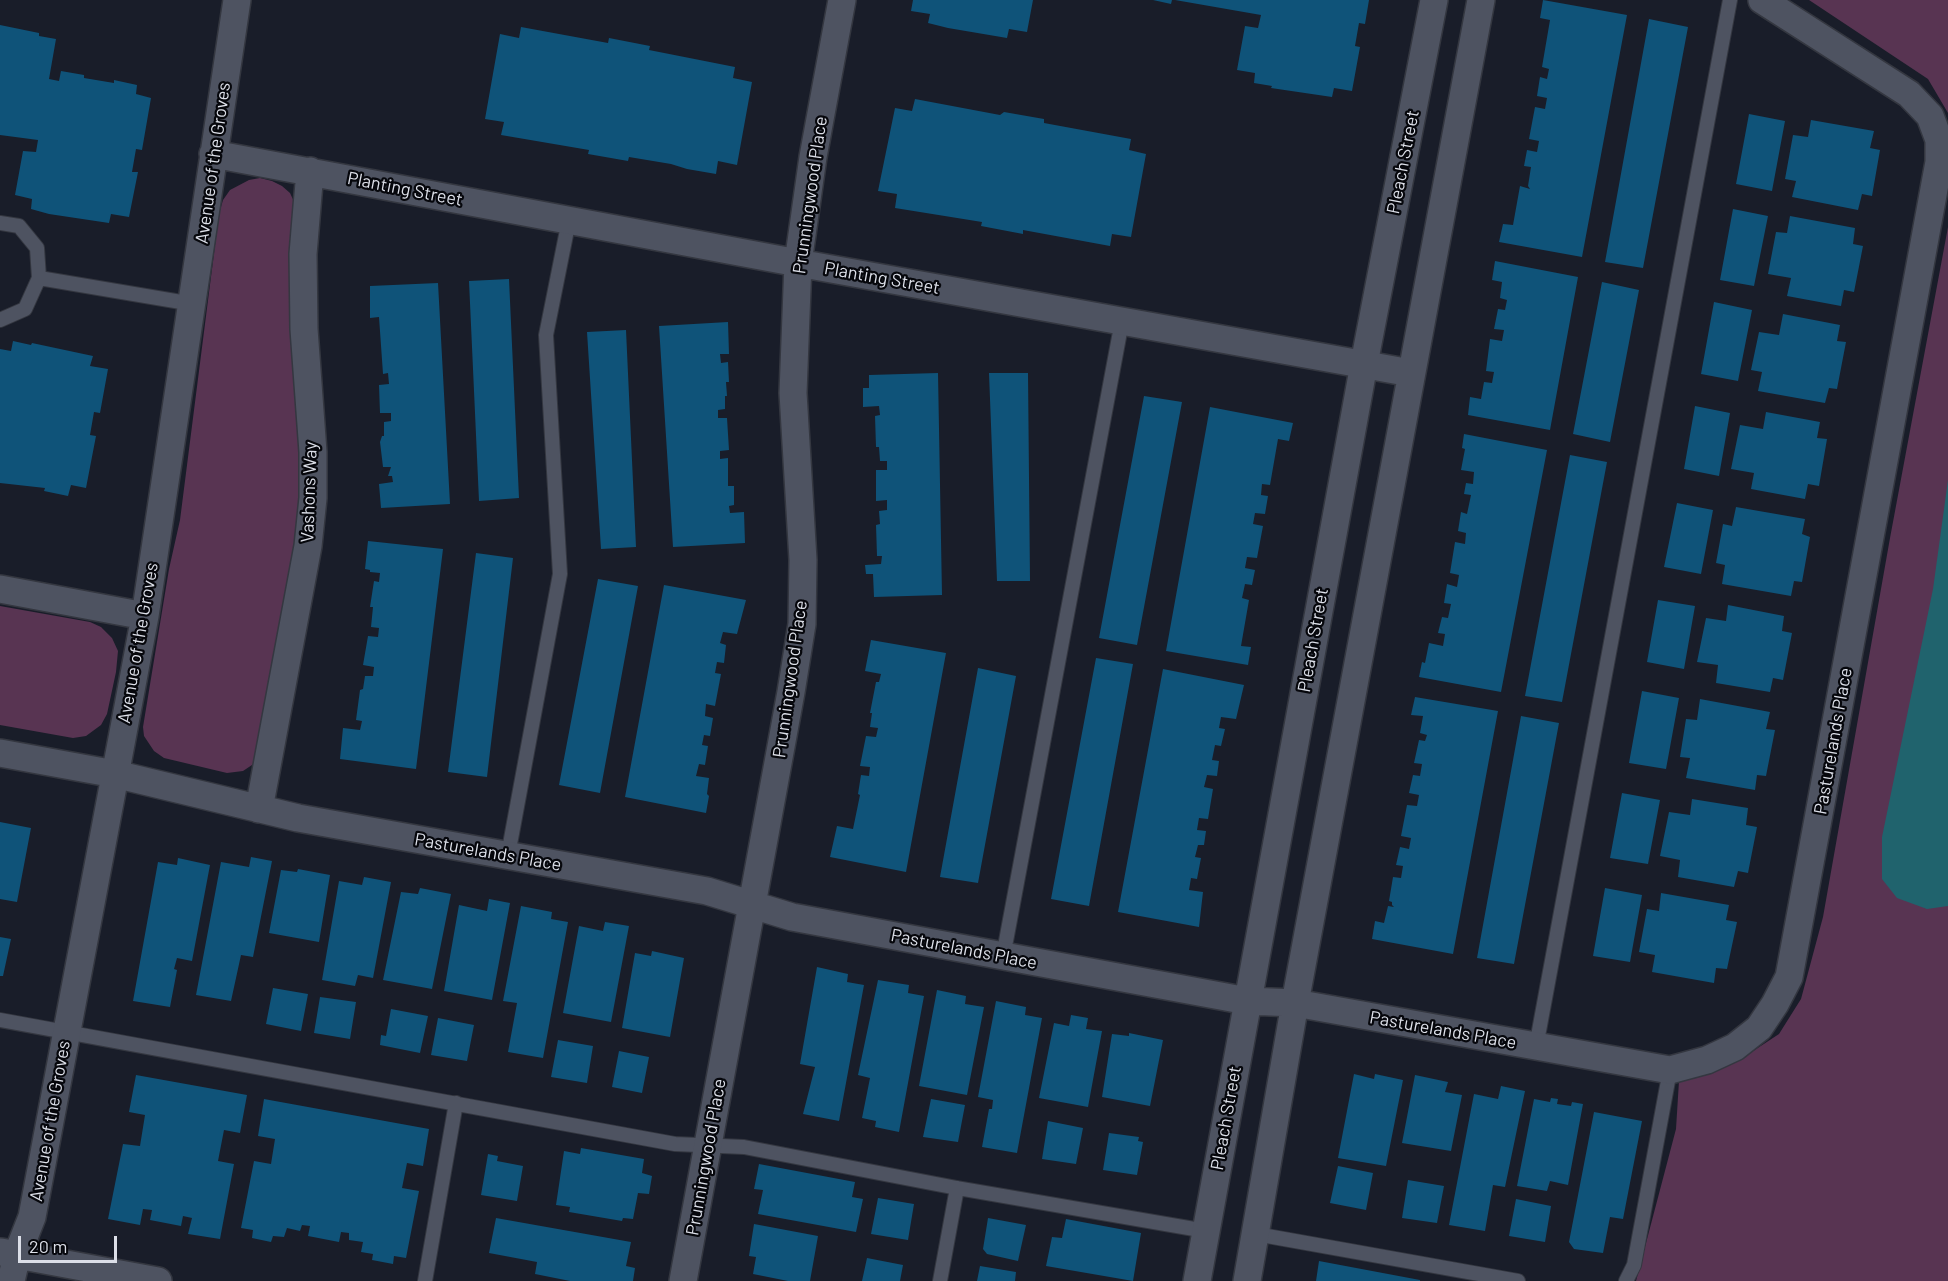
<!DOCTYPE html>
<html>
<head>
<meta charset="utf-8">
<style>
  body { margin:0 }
  #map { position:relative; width:1948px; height:1281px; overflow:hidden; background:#191d29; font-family:Barlow,sans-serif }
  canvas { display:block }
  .scale { position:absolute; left:18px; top:1236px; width:99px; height:27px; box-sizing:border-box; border:3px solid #dcdfe8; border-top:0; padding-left:8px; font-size:18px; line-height:21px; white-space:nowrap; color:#dcdfe8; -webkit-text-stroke:4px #06070c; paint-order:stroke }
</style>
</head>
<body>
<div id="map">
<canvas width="1948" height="1281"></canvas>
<div class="scale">20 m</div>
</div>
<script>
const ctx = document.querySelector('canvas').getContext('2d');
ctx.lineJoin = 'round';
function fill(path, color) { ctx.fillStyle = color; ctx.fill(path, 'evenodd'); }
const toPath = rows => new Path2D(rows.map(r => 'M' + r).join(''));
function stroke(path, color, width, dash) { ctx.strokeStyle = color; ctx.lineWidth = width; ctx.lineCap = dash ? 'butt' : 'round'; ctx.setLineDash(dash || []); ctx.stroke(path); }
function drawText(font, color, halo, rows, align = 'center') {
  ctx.font = font + ' Barlow,sans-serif'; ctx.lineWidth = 4.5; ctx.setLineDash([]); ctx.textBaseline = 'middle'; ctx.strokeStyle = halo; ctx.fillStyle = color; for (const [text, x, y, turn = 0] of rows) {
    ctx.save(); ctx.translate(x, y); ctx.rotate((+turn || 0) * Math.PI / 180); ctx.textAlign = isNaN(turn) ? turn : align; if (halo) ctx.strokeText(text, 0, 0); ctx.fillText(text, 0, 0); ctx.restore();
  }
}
const green = toPath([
  [1809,0,1948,0,1948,113,1928,79],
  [260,178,272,181,282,186,290,193,296,206,305,488,255,763,243,771,227,773,164,758,154,751,144,736,143,727,169,569,180,520,219,214,223,200,230,190,249,180],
  [1948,227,1948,1281,1636,1281,1676,1129,1679,1081,1747,1055,1779,1034,1801,999,1823,917,1890,538],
  [0,606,90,622,101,627,112,638,118,651,116,672,107,714,101,725,86,736,73,738,0,725]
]);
const water = toPath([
  [1948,480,1948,906,1927,909,1897,898,1882,879,1882,837,1933,589]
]);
const building = toPath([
  [913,0,1033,0,1027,32,1009,29,1007,38,948,28,928,23,930,14,911,11],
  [1153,0,1172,0,1171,4],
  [1175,0,1369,0,1365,24,1359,23,1355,46,1360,47,1352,91,1334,88,1332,97,1271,88,1272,86,1254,83,1255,73,1237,70,1245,26,1258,28,1261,15],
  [1543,0,1627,15,1582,257,1499,242,1503,224,1513,225,1520,186,1530,189,1528,186,1531,167,1524,166,1527,150,1537,152,1539,141,1529,139,1535,107,1545,109,1547,98,1537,96,1540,77,1547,79,1549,69,1542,67,1550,20,1540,18],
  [1649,19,1688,27,1643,268,1605,262],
  [0,25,39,33,39,36,56,39,49,79,59,81,61,71,84,75,84,78,114,83,114,80,137,85,136,94,151,98,142,150,136,149,132,172,138,172,129,217,111,214,109,223,49,214,31,209,32,199,15,195,23,151,36,152,38,140,0,135],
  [521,27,608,43,609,38,650,46,649,50,735,67,733,78,752,82,737,165,718,161,716,174,687,169,671,164,629,157,628,161,588,154,589,150,501,135,504,122,485,119,500,34,519,38],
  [915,99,1000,115,1004,112,1044,119,1044,123,1131,139,1129,150,1146,154,1131,237,1112,234,1110,246,1023,230,1023,234,981,226,982,222,895,208,897,194,878,191,895,108,912,111],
  [1749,114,1785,121,1772,191,1736,184],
  [1811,120,1874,131,1870,148,1880,150,1872,196,1862,194,1858,210,1792,197,1796,181,1785,179,1793,135,1808,137],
  [1733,209,1768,216,1754,286,1720,280],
  [1790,216,1855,228,1853,244,1863,246,1854,292,1844,290,1841,306,1787,296,1791,278,1768,274,1776,232,1787,233],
  [1495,261,1578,277,1550,430,1468,415,1470,397,1481,399,1484,382,1492,383,1494,372,1486,371,1490,339,1502,341,1504,330,1494,329,1498,309,1505,310,1507,300,1500,298,1502,282,1492,280],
  [509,279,519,498,479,501,469,281],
  [1602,282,1639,290,1610,442,1573,434],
  [438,283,450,504,381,508,379,484,393,482,392,476,388,476,391,467,383,467,380,442,382,436,384,436,384,422,391,421,391,413,380,413,379,385,389,384,388,373,383,374,379,317,370,318,370,286],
  [1714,302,1752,310,1738,381,1701,374],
  [1783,314,1840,325,1837,341,1846,342,1837,389,1829,388,1825,403,1758,391,1762,372,1751,370,1759,332,1779,335],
  [728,322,729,354,720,354,721,363,728,362,729,382,726,382,727,396,725,396,725,409,718,410,718,418,727,418,729,450,720,451,720,459,728,458,728,486,734,486,734,505,729,506,730,513,744,512,745,543,673,547,659,326],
  [626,330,636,547,601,549,587,332],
  [13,341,31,345,32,343,93,356,90,366,108,369,100,413,94,412,90,435,96,436,86,488,71,485,68,496,44,491,45,488,0,483,0,349,11,351],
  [938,373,942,595,874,597,873,574,866,574,865,565,881,564,882,556,877,556,876,525,880,524,879,511,887,510,887,500,876,501,876,470,887,470,887,461,880,461,879,447,876,447,875,416,880,415,879,406,863,407,863,388,869,388,869,375],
  [989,373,1028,373,1030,581,997,581],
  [1144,396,1182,402,1137,645,1099,638],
  [1695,406,1730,413,1719,476,1684,469],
  [1210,407,1293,423,1289,441,1278,439,1270,485,1262,484,1261,495,1268,496,1265,514,1255,513,1253,524,1263,526,1257,558,1247,557,1245,568,1255,570,1252,585,1245,584,1242,598,1249,600,1241,646,1251,647,1248,665,1166,651],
  [1766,412,1820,422,1817,438,1827,439,1819,486,1808,484,1805,499,1751,489,1754,473,1731,469,1740,425,1763,429],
  [1464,434,1547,450,1501,692,1419,677,1422,662,1425,663,1429,643,1443,646,1445,634,1438,633,1442,617,1448,618,1451,604,1444,603,1447,584,1457,587,1459,575,1450,573,1455,542,1465,544,1466,533,1458,531,1461,512,1467,514,1471,495,1464,494,1466,483,1473,484,1474,472,1461,470,1465,449,1462,448],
  [1570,455,1607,462,1562,702,1525,696],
  [1677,503,1713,510,1701,574,1664,567],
  [1736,507,1805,519,1802,534,1810,537,1802,582,1794,581,1791,596,1722,584,1725,565,1716,563,1723,524,1732,526],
  [368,541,443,549,416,769,340,759,343,728,360,730,362,721,356,720,360,690,363,689,365,676,373,676,374,667,363,665,368,636,378,637,379,628,371,627,373,607,370,607,374,581,379,582,380,573,370,572,370,570,365,569],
  [476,553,513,558,487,777,448,772],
  [598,579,638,586,600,793,559,785],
  [664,585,746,600,737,634,723,632,720,643,726,645,724,663,717,662,715,673,721,674,715,706,706,704,705,716,713,718,710,736,704,735,702,745,708,746,705,765,699,764,696,776,709,778,707,794,709,796,706,813,625,797],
  [1658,600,1695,606,1684,669,1647,662],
  [1728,605,1784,616,1782,631,1792,633,1783,680,1773,678,1770,692,1716,683,1718,665,1697,662,1706,618,1726,621],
  [871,640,946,653,906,872,830,857,837,826,853,829,860,795,858,794,861,775,869,776,870,767,860,766,866,736,876,737,878,728,870,727,872,713,870,713,876,682,879,682,881,674,865,671],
  [1096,658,1133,664,1089,906,1051,899],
  [978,668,1016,676,978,883,940,877],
  [1163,669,1244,685,1236,719,1221,717,1219,728,1225,729,1221,746,1215,745,1212,760,1219,761,1217,776,1207,775,1204,787,1213,789,1208,819,1199,818,1197,830,1206,831,1204,845,1198,845,1195,857,1201,858,1197,879,1191,878,1189,890,1203,892,1199,927,1118,912],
  [1642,691,1679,698,1666,769,1629,763],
  [1415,697,1498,711,1453,954,1372,939,1375,921,1384,923,1388,906,1394,907,1392,905,1392,902,1389,901,1393,877,1401,878,1403,866,1396,865,1400,847,1409,849,1411,838,1401,836,1407,805,1417,806,1419,795,1409,793,1413,775,1420,776,1422,764,1414,763,1419,740,1425,741,1427,735,1420,733,1423,716,1411,715],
  [1700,699,1770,712,1766,729,1775,730,1766,776,1757,775,1755,790,1686,778,1690,758,1680,757,1686,719,1697,720],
  [1521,716,1559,723,1514,964,1477,958],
  [1622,793,1660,800,1648,864,1610,858],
  [1692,799,1748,808,1746,825,1757,827,1748,873,1738,871,1734,887,1678,877,1680,860,1660,856,1669,812,1690,815],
  [0,822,31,828,17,902,0,899],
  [251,857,272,861,253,957,241,955,231,1001,196,995,221,862,249,867],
  [178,858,210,865,192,961,177,958,174,969,177,970,170,1007,133,1001,158,862,177,865],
  [298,869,330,875,319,942,269,933,281,870,297,872],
  [364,877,391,882,373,978,358,975,355,986,322,980,339,881,362,885],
  [420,888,451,894,432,989,383,980,401,892,418,894],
  [1605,888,1642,895,1630,962,1593,956],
  [1661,893,1729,905,1726,920,1737,922,1727,969,1716,968,1714,983,1652,972,1655,955,1639,952,1647,909,1659,911],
  [489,899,510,903,492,1000,444,991,459,905,487,911],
  [521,906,552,912,551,919,568,922,543,1058,508,1052,517,1003,503,1001],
  [605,922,629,926,611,1022,563,1013,579,926,603,931],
  [0,937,11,939,3,976,0,976],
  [652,951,684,958,670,1037,622,1028,635,953,651,956],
  [817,967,848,974,847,982,864,985,839,1121,803,1114,815,1067,800,1064],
  [878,980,909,985,908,993,924,996,899,1132,875,1127,876,1121,862,1118,870,1078,858,1075],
  [273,988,308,994,301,1031,266,1024],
  [937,990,966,996,965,1004,984,1007,967,1095,919,1086],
  [320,997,356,1002,350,1039,314,1033],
  [996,1001,1026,1007,1025,1015,1042,1018,1017,1153,982,1147,989,1109,992,1109,993,1100,978,1097],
  [391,1009,428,1016,420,1053,380,1045,381,1035,386,1036],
  [1071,1015,1088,1018,1086,1029,1102,1031,1088,1107,1039,1098,1054,1023,1069,1026],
  [438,1018,474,1025,467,1061,431,1055],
  [1129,1033,1163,1040,1150,1106,1102,1097,1112,1034,1129,1036],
  [558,1040,593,1046,587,1083,551,1077],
  [619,1051,649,1057,642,1093,612,1087],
  [1354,1074,1374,1079,1375,1074,1403,1080,1386,1166,1338,1158],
  [136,1075,247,1095,240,1133,224,1130,218,1161,234,1164,220,1239,188,1234,192,1218,183,1216,181,1226,150,1220,152,1210,143,1209,140,1225,108,1219,123,1144,140,1146,145,1115,129,1112],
  [1415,1075,1448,1082,1445,1092,1462,1095,1451,1151,1402,1143],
  [1501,1086,1525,1091,1505,1187,1493,1185,1485,1231,1449,1225,1474,1094,1498,1099],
  [1551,1098,1558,1099,1557,1104,1571,1106,1572,1102,1583,1104,1568,1185,1550,1181,1547,1191,1517,1186,1534,1099,1550,1102],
  [264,1099,429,1129,423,1166,407,1163,402,1188,419,1191,406,1258,394,1256,393,1264,372,1260,373,1254,361,1252,363,1242,349,1240,349,1233,341,1232,339,1242,308,1236,310,1226,302,1225,300,1231,287,1228,284,1237,273,1236,271,1242,252,1238,253,1230,241,1228,254,1161,271,1164,275,1139,258,1136],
  [931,1099,965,1105,958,1142,923,1137],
  [1594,1112,1642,1121,1623,1219,1610,1217,1603,1253,1574,1249,1569,1242],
  [1048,1121,1083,1128,1076,1164,1042,1159],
  [1109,1133,1139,1137,1138,1141,1143,1142,1137,1175,1103,1170],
  [581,1148,644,1159,642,1173,652,1176,649,1194,638,1193,633,1219,623,1218,622,1221,569,1212,570,1207,556,1205,564,1151,580,1154],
  [488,1154,498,1156,497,1161,523,1166,517,1201,481,1195],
  [759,1164,855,1182,852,1197,863,1199,856,1232,758,1214,763,1190,754,1189],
  [1338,1166,1373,1173,1366,1210,1330,1203],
  [1408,1180,1444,1186,1437,1223,1402,1218],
  [878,1198,914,1204,908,1240,871,1234],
  [1516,1199,1551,1206,1545,1242,1509,1236],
  [496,1218,631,1242,626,1266,635,1268,633,1281,570,1281,535,1274,537,1262,489,1253],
  [988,1218,1026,1225,1018,1261,987,1254,983,1249],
  [1066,1219,1141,1233,1133,1281,1046,1266,1052,1237,1062,1238],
  [754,1224,818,1236,810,1281,788,1281,753,1274,756,1257,749,1256],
  [867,1258,903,1265,900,1281,862,1281],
  [1319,1261,1420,1280,1420,1281,1316,1281],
  [980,1266,1016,1272,1015,1281,977,1281]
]);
const service = toPath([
  [0,223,19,226,37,248,39,278,25,309,0,320],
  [39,278,193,304],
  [508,855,560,574,546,335,569,220],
  [1003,957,1122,321],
  [0,1020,675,1144,744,1147,957,1188,1206,1231],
  [1536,1047,1730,0],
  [1256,1234,1518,1281],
  [425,1281,456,1103],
  [940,1281,957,1188],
  [1626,1281,1634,1265,1670,1070]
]);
const minor = toPath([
  [213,154,798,263,1411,373],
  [0,589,145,616],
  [0,753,115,774,298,818,707,891,792,917,1226,997,1247,1001,1295,1003,1670,1070,1707,1060,1735,1047,1759,1028,1775,1004,1789,977,1939,162,1939,140,1930,116,1909,94,1762,0],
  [259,809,308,546,313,498,313,452,304,329,303,254,310,171],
  [1,1252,158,1281],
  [11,1281,17,1255,32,1217,145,616,237,0],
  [683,1281,791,692,802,624,803,560,793,393,798,263,813,157,842,0],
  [1197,1281,1364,364,1434,0],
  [1247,1281,1295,1003,1481,0]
]);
const streetNames = [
  ["Pleach Street",1403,162,-79],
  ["Avenue of the Groves",213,163,-82],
  ["Planting Street",405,189,11],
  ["Prunningwood Place",810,195,-82],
  ["Planting Street",882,278,10],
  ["Vashons Way",309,492,-88],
  ["Pleach Street",1313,640,-80],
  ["Avenue of the Groves",138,643,-80],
  ["Prunningwood Place",790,679,-82],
  ["Pasturelands Place",1833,741,-80],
  ["Pasturelands Place",488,852,10],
  ["Pasturelands Place",964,949,11],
  ["Pasturelands Place",1443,1030,10],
  ["Pleach Street",1226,1118,-80],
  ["Avenue of the Groves",50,1121,-80],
  ["Prunningwood Place",706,1157,-80]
];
fill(green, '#583452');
fill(water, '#20636d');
fill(building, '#0f5379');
stroke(service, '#343740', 16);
stroke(minor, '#343740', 30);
stroke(service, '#4e5361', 14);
stroke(minor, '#4e5361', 27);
drawText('18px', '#dcdfe8', '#06070c', streetNames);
</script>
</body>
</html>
